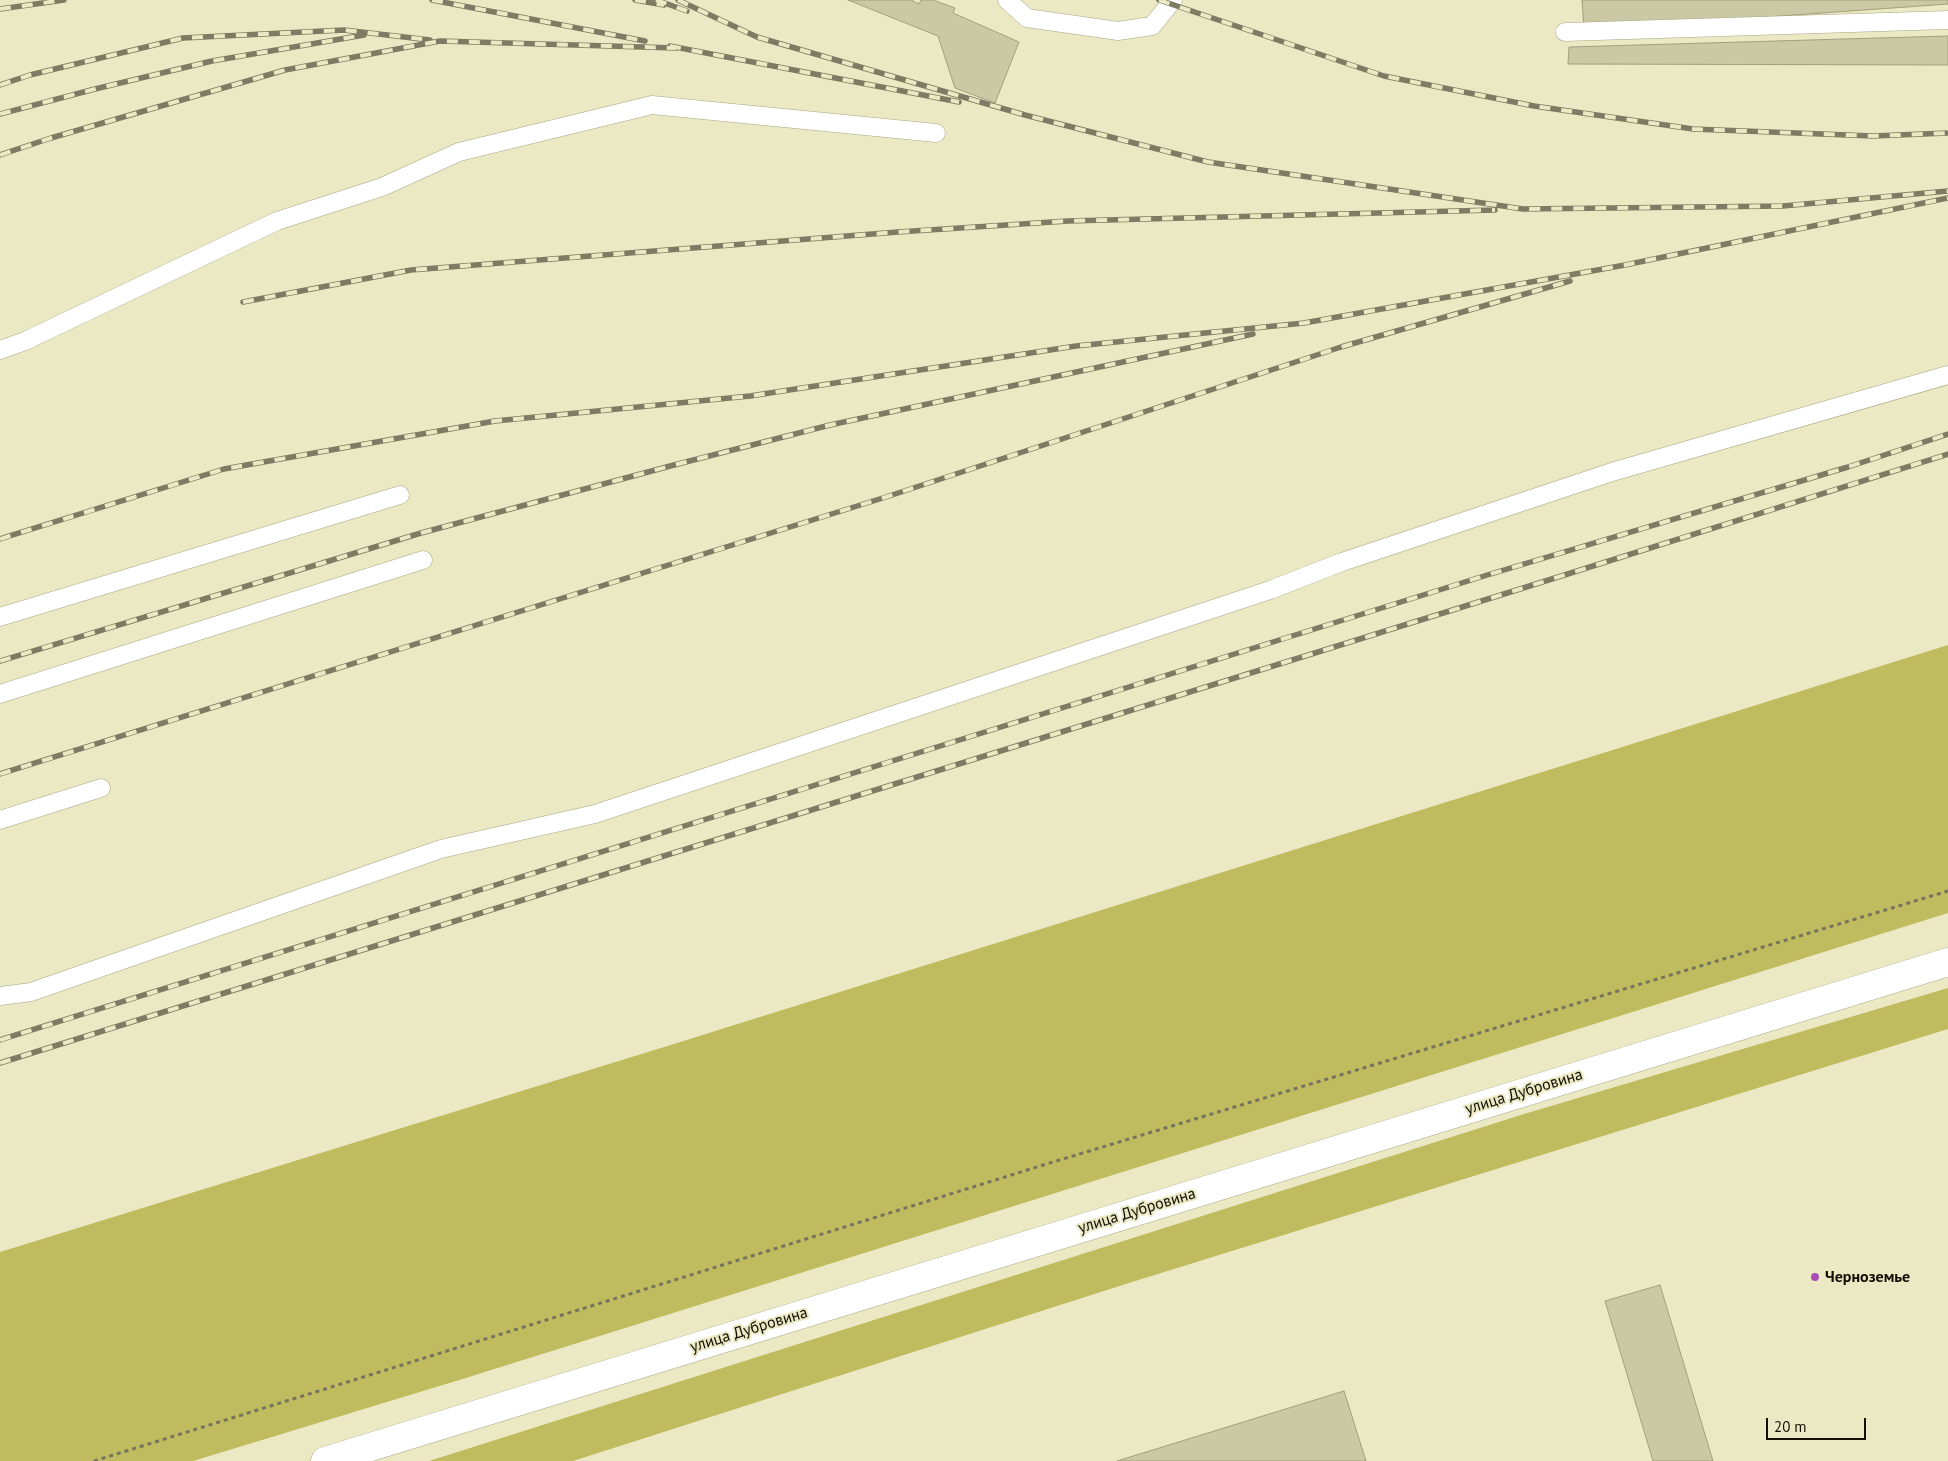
<!DOCTYPE html>
<html>
<head>
<meta charset="utf-8">
<style>
  body { margin:0 }
  #map { position:relative; width:1948px; height:1461px; overflow:hidden; background:#ebe9c4; font-family:"PT Sans",sans-serif }
  canvas { display:block }
  .scale { position:absolute; left:1766px; top:1418px; width:100px; height:22px; box-sizing:border-box; border:2px solid #100f04; border-top:0; padding-left:6px; font-size:15px; line-height:18px; white-space:nowrap; color:#100f04; -webkit-text-stroke:4px #ebe9c4; paint-order:stroke }
</style>
</head>
<body>
<div id="map">
<canvas width="1948" height="1461"></canvas>
<div class="scale">20 m</div>
</div>
<script>
const ctx = document.querySelector('canvas').getContext('2d');
ctx.lineJoin = 'round';
function fill(path, color) { ctx.fillStyle = color; ctx.fill(path, 'evenodd'); }
const toPath = rows => new Path2D(rows.map(r => 'M' + r).join(''));
function stroke(path, color, width, dash) { ctx.strokeStyle = color; ctx.lineWidth = width; ctx.lineCap = dash ? 'butt' : 'round'; ctx.setLineDash(dash || []); ctx.stroke(path); }
function drawText(font, color, halo, rows, align = 'center') {
  ctx.font = font + ' "PT Sans",sans-serif'; ctx.lineWidth = 4; ctx.setLineDash([]); ctx.textBaseline = 'middle'; ctx.strokeStyle = halo; ctx.fillStyle = color; for (const [text, x, y, turn = 0] of rows) {
    ctx.save(); ctx.translate(x, y); ctx.rotate((+turn || 0) * Math.PI / 180); ctx.textAlign = isNaN(turn) ? turn : align; if (halo) ctx.strokeText(text, 0, 0); ctx.fillText(text, 0, 0); ctx.restore();
  }
}
const forest = toPath([
  [1948,645,1948,913,469,1377,193,1461,0,1461,0,1252,677,1043],
  [1948,988,1948,1029,1132,1282,573,1461,429,1461,1524,1114]
]);
const building = toPath([
  [848,0,911,0,919,4,921,0,933,0,955,8,953,13,1019,42,995,103,955,88,938,36,848,0],
  [1582,0,1948,0,1948,4,1584,30,1582,0],
  [1948,36,1948,65,1568,64,1569,47,1948,36],
  [1660,1285,1713,1461,1653,1461,1605,1301,1660,1285],
  [1344,1391,1366,1461,1117,1461,1344,1391]
]);
const path = toPath([
  [94,1461,1053,1162,1948,891]
]);
const service = toPath([
  [1007,0,1027,18,1118,31,1152,26,1173,0],
  [1565,32,1948,20],
  [0,350,25,341,277,221,382,187,459,152,652,105,936,133],
  [0,617,400,495],
  [0,694,423,560],
  [0,820,101,788],
  [0,996,31,992,441,849,595,814,1270,590,1342,562,1612,472,1948,375]
]);
const secondary = toPath([
  [325,1461,1948,962]
]);
const rail = toPath([
  [432,0,645,41],
  [635,0,664,5],
  [656,0,687,11],
  [678,0,757,37,1025,115,1208,162,1523,209,1783,206,1948,191],
  [1159,0,1384,76,1534,106,1693,129,1873,136,1948,133],
  [0,9,64,0],
  [670,46,959,102],
  [0,85,30,75,183,38,344,30,430,40],
  [0,114,95,89,212,61,364,35],
  [0,155,51,138,285,70,440,41,676,48],
  [243,302,411,270,898,232,1068,221,1495,210],
  [0,539,224,469,495,421,750,396,1076,346,1304,323,1625,265,1948,198],
  [0,661,421,533,674,465,830,425,1253,334],
  [0,774,886,497,1341,347,1570,281],
  [0,1040,1484,576,1848,467,1948,434],
  [0,1063,1520,589,1948,454]
]);
const markers = [
  [1815,1277,5,"#aa4cb6"]
];
const streetNames = [
  ["улица Дубровина",1524,1092,-17],
  ["улица Дубровина",1137,1211,-17],
  ["улица Дубровина",749,1330,-17]
];
const poiNames = [
  ["Черноземье",1825,1277]
];
fill(forest, '#c1bb5f');
fill(building, '#cbc9a5');
stroke(building, '#a19f7c', 1);
stroke(service, '#a7a582', 19);
stroke(secondary, '#a7a582', 29);
stroke(path, '#75745d', 3, [4, 4]);
stroke(service, '#fff', 18);
stroke(secondary, '#fff', 28);
stroke(rail, '#7d7b63', 5.5);
stroke(rail, '#ebe9c4', 4, [11]);
for (const [x, y, r, color] of markers) { const dot = new Path2D(); dot.arc(x, y, r, 0, 2 * Math.PI); ctx.fillStyle = color; ctx.fill(dot); stroke(dot, '#ebe9c4', 2); }
drawText('16px', '#100f04', '#ebe9c4', streetNames);
drawText('bold 16px', '#100f04', '#ebe9c4', poiNames, 'left');
</script>
</body>
</html>
